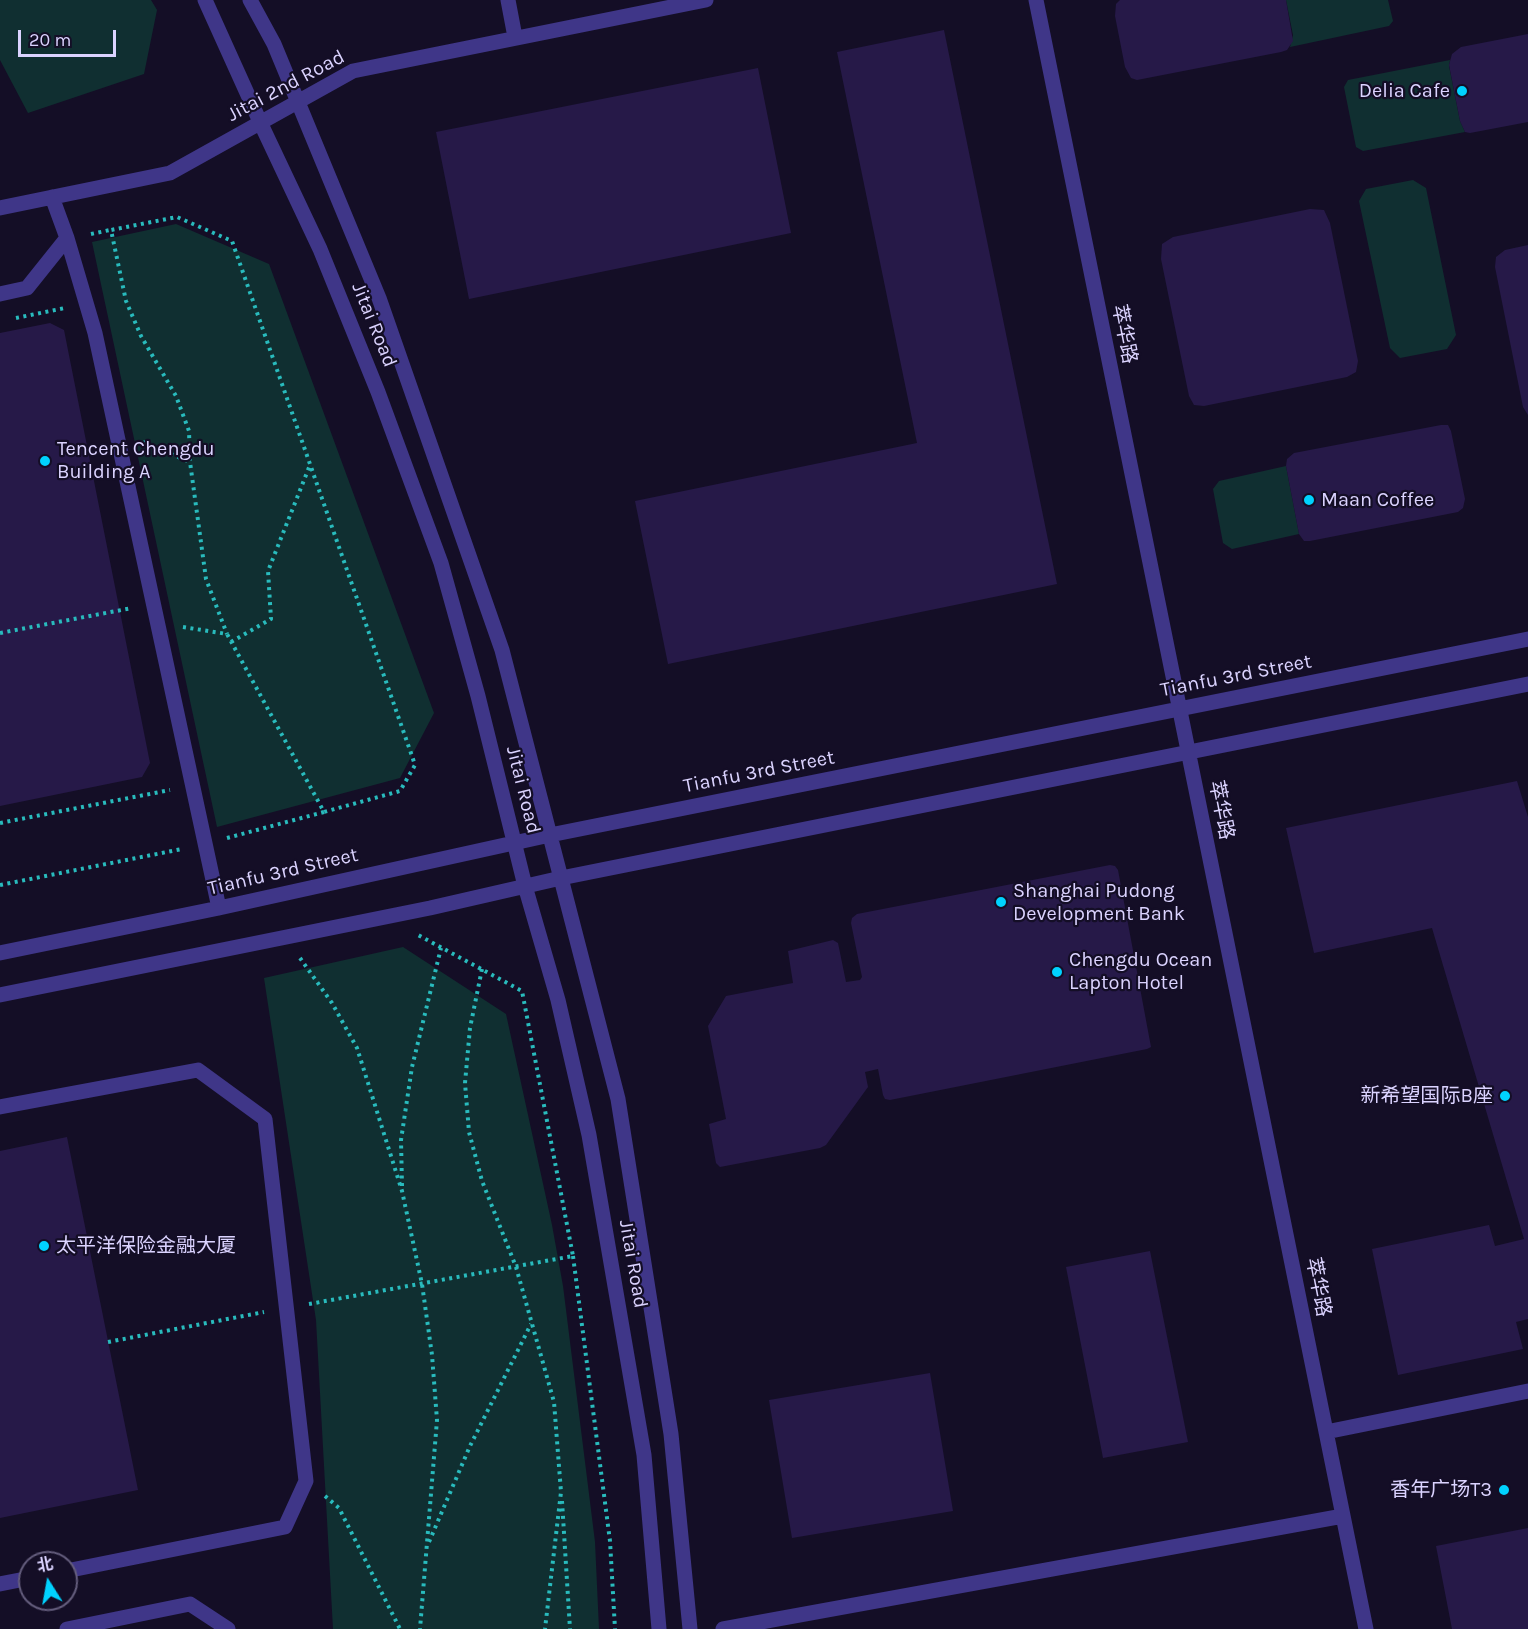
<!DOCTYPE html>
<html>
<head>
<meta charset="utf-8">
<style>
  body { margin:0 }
  #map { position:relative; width:1528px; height:1629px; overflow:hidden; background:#140e26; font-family:Karla,"Noto Sans SC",sans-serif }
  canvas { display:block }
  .north { position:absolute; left:18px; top:1551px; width:60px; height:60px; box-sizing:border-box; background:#140e26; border:2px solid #645d7d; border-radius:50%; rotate:349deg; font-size:16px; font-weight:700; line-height:24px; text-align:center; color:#dbd3ff }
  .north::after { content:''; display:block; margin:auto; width:21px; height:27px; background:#00d2fe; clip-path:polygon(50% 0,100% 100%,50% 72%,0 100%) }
  .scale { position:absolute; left:18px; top:30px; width:98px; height:27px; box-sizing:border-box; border:3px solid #dbd3ff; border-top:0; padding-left:8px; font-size:18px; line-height:21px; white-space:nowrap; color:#dbd3ff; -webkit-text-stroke:4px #140e26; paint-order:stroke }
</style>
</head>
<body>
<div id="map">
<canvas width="1528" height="1629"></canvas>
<div class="north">北</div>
<div class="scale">20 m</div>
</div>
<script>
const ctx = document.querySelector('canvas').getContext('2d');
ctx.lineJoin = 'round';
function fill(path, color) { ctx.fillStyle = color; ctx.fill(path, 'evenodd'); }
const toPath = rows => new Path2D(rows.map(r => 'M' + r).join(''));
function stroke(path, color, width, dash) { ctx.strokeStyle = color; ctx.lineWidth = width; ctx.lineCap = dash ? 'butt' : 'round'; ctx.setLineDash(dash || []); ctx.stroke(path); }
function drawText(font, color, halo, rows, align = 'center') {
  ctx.font = font + ' Karla,"Noto Sans SC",sans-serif'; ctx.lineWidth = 4.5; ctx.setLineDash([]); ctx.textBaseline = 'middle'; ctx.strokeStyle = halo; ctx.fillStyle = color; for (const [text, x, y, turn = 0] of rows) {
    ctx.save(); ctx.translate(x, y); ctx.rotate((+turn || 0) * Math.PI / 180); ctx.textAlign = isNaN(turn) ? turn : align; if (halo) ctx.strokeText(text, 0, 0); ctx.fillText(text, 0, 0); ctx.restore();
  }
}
const green = toPath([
  [0,0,151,0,157,10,144,74,28,113,0,60],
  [1286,0,1388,0,1393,21,1389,26,1290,47,1293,35],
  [1450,60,1449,66,1460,121,1465,132,1363,151,1356,147,1344,87,1348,80],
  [1413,180,1426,188,1456,335,1447,349,1400,358,1390,348,1359,201,1366,189],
  [176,224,269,264,434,713,400,778,217,827,92,242],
  [1286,466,1299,534,1232,549,1223,543,1213,489,1219,481],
  [403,947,506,1014,552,1225,563,1286,595,1542,599,1629,333,1629,316,1320,264,978]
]);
const building = toPath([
  [1120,0,1286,0,1293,41,1287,50,1281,52,1137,80,1131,78,1125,67,1115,16,1116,4],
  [944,30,1057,584,668,664,635,501,917,443,837,52],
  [1528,34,1528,122,1470,133,1465,132,1460,121,1449,65,1452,54,1461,47],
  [758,68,791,233,469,299,436,132],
  [1310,209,1324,210,1330,223,1358,361,1356,372,1347,377,1204,406,1194,405,1189,396,1161,259,1162,244,1173,237],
  [1528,245,1528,415,1523,407,1495,267,1496,257,1505,250],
  [50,323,64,330,150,763,142,777,0,806,0,333],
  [1441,425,1448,425,1451,431,1465,499,1463,508,1458,512,1310,541,1304,541,1299,534,1286,466,1287,459,1294,453],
  [1517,781,1528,817,1528,1319,1516,1322,1523,1349,1398,1375,1372,1249,1489,1225,1495,1246,1524,1239,1432,928,1314,953,1286,828],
  [1110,865,1115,866,1118,870,1151,1047,1147,1049,890,1100,885,1099,883,1095,878,1069,865,1072,868,1087,826,1145,820,1148,720,1167,716,1163,709,1124,726,1119,708,1026,726,996,793,983,788,951,833,940,838,943,846,982,860,980,862,977,851,923,852,918,857,914],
  [67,1137,138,1490,0,1518,0,1151],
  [1150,1251,1188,1442,1103,1458,1066,1267],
  [930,1373,953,1511,792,1538,769,1400],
  [1528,1528,1528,1629,1452,1629,1436,1546]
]);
const path = toPath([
  [91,234,110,230],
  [16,318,65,308],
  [143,442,190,462],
  [183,627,227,634,324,812,400,791,415,765,412,756,232,241,177,217,111,230,126,301,141,336,176,396,189,431,190,462,206,579,227,634],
  [0,633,132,608],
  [231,642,271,619,268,571,310,465],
  [0,823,170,790],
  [227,838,324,812],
  [0,885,182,849],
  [300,958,332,1003,357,1048,402,1191,422,1284,432,1355,437,1420,420,1629],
  [482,969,470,1028,465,1083,469,1132,482,1181,516,1267,554,1402,561,1492,545,1629],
  [402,1186,401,1140,412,1067,441,948],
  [573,1256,610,1541,615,1629],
  [309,1304,573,1256,522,991,418,935],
  [108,1342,264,1312],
  [325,1496,339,1508,400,1629],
  [562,1501,570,1629],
  [429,1542,470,1446,531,1324]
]);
const minor = toPath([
  [205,0,261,124,320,249,378,392,441,563,478,696,525,886,558,1000,589,1135,644,1455,659,1629],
  [250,0,274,44,379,298,502,650,618,1099,671,1434,690,1629],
  [508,0,515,37],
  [1036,0,1366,1629],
  [52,197,67,238,95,333,219,908],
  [0,208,170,173,353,71,706,0],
  [0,294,27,288,67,238],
  [0,953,219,908,550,835,1528,639],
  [0,995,430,908,561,878,1528,684],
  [0,1107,198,1070,265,1119,306,1481,285,1527,66,1571],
  [1326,1432,1528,1391],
  [0,1584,30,1578],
  [67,1629,190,1604,228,1629],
  [723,1629,1343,1516]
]);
const markers = [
  [1462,91,6,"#00d2fe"],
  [45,461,6,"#00d2fe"],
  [1309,500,6,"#00d2fe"],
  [1001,902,6,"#00d2fe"],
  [1057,972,6,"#00d2fe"],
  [1505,1096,6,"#00d2fe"],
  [44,1246,6,"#00d2fe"],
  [1504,1490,6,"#00d2fe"]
];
const streetNames = [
  ["Jitai 2nd Road",286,86,-28],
  ["Jitai Road",374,325,68],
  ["萃华路",1124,334,79],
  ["Tianfu 3rd Street",1236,676,-11],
  ["Tianfu 3rd Street",759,772,-11],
  ["Jitai Road",523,790,76],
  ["萃华路",1221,810,79],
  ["Tianfu 3rd Street",283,872,-13],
  ["Jitai Road",633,1264,80],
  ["萃华路",1318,1287,79]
];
const poiNames = [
  ["Delia Cafe",1450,91,"right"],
  ["Tencent Chengdu",57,449],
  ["Building A",57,472],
  ["Maan Coffee",1321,500],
  ["Shanghai Pudong",1013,891],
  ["Development Bank",1013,914],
  ["Chengdu Ocean",1069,960],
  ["Lapton Hotel",1069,983],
  ["新希望国际B座",1493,1096,"right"],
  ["太平洋保险金融大厦",56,1246],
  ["香年广场T3",1492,1490,"right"]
];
fill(green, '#102f31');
fill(building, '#261948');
stroke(path, '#29bbbd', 4, [3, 4.5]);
stroke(minor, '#3f3688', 15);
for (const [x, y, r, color] of markers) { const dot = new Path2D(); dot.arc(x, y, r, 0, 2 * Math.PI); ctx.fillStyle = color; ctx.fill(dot); stroke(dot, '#140e26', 2); }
drawText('20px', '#dbd3ff', '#140e26', streetNames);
drawText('20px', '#dbd3ff', '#140e26', poiNames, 'left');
</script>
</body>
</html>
